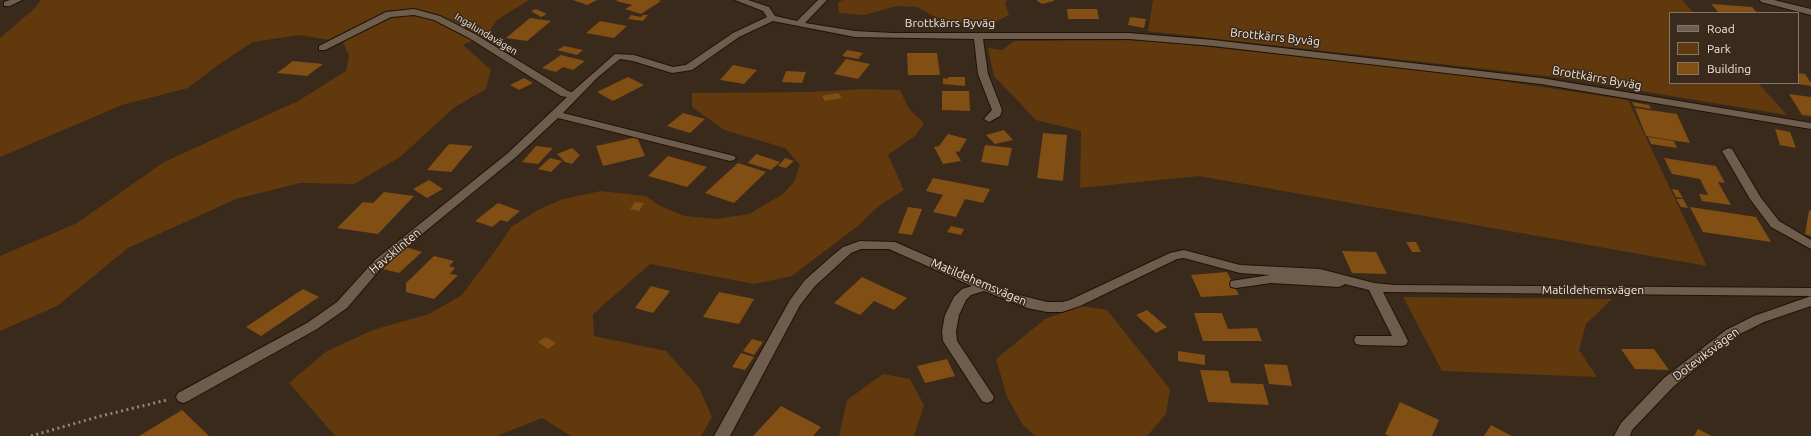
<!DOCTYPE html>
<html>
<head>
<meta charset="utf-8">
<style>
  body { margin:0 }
  #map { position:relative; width:1811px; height:436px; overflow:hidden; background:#3a2a1c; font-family:Ubuntu,sans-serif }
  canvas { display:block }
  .legend { position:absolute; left:1669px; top:12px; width:130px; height:72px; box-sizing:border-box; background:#3a2a1c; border:1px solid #83766a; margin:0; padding:5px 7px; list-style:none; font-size:12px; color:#f1e7de }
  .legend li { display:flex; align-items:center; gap:8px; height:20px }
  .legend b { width:20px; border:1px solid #83766a }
</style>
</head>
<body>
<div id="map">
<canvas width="1811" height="436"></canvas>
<ul class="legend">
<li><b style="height:5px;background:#6e5d4d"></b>Road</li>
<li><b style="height:11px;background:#61390d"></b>Park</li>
<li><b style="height:11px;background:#814e13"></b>Building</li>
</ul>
</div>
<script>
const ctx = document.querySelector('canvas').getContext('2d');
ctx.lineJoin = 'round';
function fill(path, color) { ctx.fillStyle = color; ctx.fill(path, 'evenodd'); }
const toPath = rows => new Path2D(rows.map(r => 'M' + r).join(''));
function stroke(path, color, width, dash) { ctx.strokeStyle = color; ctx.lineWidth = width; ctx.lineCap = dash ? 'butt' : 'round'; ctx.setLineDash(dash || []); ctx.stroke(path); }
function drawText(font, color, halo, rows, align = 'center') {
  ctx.font = font + ' Ubuntu,sans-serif'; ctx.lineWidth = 3; ctx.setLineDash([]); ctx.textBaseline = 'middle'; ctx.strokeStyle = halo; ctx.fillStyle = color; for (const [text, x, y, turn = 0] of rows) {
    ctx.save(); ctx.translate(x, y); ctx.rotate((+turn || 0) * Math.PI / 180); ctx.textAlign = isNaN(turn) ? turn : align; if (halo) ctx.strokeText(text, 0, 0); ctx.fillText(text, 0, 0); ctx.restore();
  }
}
const green = toPath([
  [41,0,529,0,497,20,488,33,463,45,491,70,486,89,455,107,400,157,354,184,300,183,236,199,128,248,57,306,0,331,0,256,77,223,164,162,298,101,346,71,349,56,343,42,299,35,253,42,218,65,188,88,122,105,0,157,0,38,34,9],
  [843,0,1008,0,1005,2,1009,15,994,23,962,23,937,18,917,7,897,6,864,15,839,13,838,2],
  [1153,0,1682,0,1694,13,1670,13,1670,83,1758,83,1787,115,1556,77,1148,31],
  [1145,40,1442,72,1628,100,1707,266,1199,176,1080,188,1081,131,1036,120,994,76,988,48,1002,50,1014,41],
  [862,89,900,90,909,109,924,123,916,135,888,155,904,190,880,205,859,225,792,276,754,284,650,264,593,314,594,336,666,351,699,388,712,417,701,436,571,436,542,418,497,436,335,436,289,383,327,351,373,330,429,314,462,295,498,247,511,227,538,210,563,199,601,191,646,196,660,206,685,216,716,219,749,214,783,194,794,182,800,165,785,148,724,130,692,107,692,93,813,92],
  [1403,297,1612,299,1586,324,1579,350,1597,377,1442,371],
  [1081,306,1107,310,1170,389,1166,414,1147,436,1035,436,1023,425,1007,397,996,359,1045,319],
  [883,374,910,379,924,405,914,436,839,436,847,400]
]);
const building = toPath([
  [573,0,597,0,587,5],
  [618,0,658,0,661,1,641,14,625,9,632,5,616,1],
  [1036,0,1054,0,1054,1,1042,4],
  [1711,4,1752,7,1757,13,1719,13],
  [536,9,547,14,541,17,531,11],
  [1067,9,1097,9,1099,19,1068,19],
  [631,15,641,17,643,15,648,15,643,21,628,19],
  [1130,17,1146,19,1144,28,1128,25],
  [530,18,551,21,527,41,506,38],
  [600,21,627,26,614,38,586,33],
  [564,46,583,50,577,55,557,50],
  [847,50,863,53,858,59,842,56],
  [907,53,937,53,940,75,908,75],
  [561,55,585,61,573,70,563,67,556,72,542,68],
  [846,59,870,64,858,79,834,74],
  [293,61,323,64,307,76,277,73],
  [733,65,757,70,744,84,720,80],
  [786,71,806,72,802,83,782,82],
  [1798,73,1805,74,1811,83,1811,86,1798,84],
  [628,77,644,85,613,101,597,92],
  [948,77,965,77,965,86,943,84,943,78,948,79],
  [524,78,533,83,519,90,510,85],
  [942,91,969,91,970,111,942,110],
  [838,93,842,98,825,101,822,96],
  [1789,94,1811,97,1811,116,1802,115],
  [1632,102,1649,105,1651,109,1634,106],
  [1635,108,1677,114,1690,143,1646,136],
  [683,113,705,119,690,133,667,126],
  [1775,129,1790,132,1796,148,1780,145],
  [1004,130,1013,140,995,144,986,135],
  [1043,133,1067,135,1063,181,1037,178],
  [948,134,967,139,959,152,955,151,961,161,943,164,934,147,939,146],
  [637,137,645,156,603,166,596,146],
  [1648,137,1674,141,1677,148,1651,144],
  [449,144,473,146,451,172,427,170],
  [985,145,1012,148,1008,166,981,162],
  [536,146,553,148,538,164,522,162],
  [572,148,580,155,572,164,565,162,557,154],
  [756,154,780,162,771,170,748,163],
  [668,156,707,167,687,187,648,176],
  [550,158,562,161,551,172,538,169],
  [785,158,794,161,786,168,778,166],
  [1664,158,1716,166,1725,183,1718,182,1731,205,1702,201,1699,194,1708,195,1700,179,1672,174],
  [738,163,766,172,734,203,705,193],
  [933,178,990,189,983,203,965,199,956,217,933,212,943,195,926,191],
  [429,180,443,189,427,198,413,189],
  [1672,189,1678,190,1683,198,1676,197],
  [384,192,414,196,378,234,337,228,363,202,373,203],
  [1676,199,1683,199,1688,208,1681,207],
  [635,202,644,203,639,211,630,209],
  [498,203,520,211,507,222,501,220,492,227,475,221],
  [908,207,922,209,912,235,898,233],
  [1690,207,1756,217,1771,242,1703,232],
  [1809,210,1811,211,1811,236,1805,234],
  [951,226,964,229,961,235,947,232],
  [1406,242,1416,242,1421,252,1412,252],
  [406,247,422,252,399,273,383,269],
  [1342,251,1376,252,1387,274,1352,273],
  [434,256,454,261,449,266,455,268,450,274,458,275,434,299,406,292,406,283],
  [1227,272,1239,295,1201,297,1191,275],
  [862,277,907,298,894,310,874,301,860,315,834,303],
  [651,286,670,291,653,313,635,308],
  [303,289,319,297,261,336,246,327],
  [719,292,754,299,739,324,703,317],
  [1147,310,1167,327,1156,333,1136,315],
  [1194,313,1222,313,1228,329,1257,328,1262,341,1203,341],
  [546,337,556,343,548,349,538,342],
  [752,339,763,342,754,355,743,351],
  [1621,349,1654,349,1669,370,1635,369],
  [1178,351,1205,355,1205,365,1178,361],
  [741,353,754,357,745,370,732,367],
  [947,359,955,376,925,383,917,366],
  [1264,364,1287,365,1292,386,1269,384],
  [1200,370,1228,371,1231,383,1263,384,1269,405,1208,402],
  [1400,402,1439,420,1432,436,1389,436,1385,434],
  [781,406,821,427,813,436,753,436],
  [182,410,209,436,139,436],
  [1491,425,1512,436,1484,436],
  [1698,429,1712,436,1694,436]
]);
const path = toPath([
  [31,436,101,416,167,400]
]);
const minor = toPath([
  [10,0,22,0,10,6,4,6,4,2,10,0],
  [735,0,748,0,769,7,775,16,797,21,818,0,827,0,805,23,855,31,892,33,1129,33,1213,40,1541,78,1811,123,1811,129,1541,84,1213,46,1129,39,983,39,988,74,1002,110,1000,116,989,122,984,119,992,110,978,74,974,39,855,37,773,21,739,37,692,70,672,73,633,61,620,59,598,77,563,113,734,156,736,158,734,160,730,161,558,118,516,157,383,266,347,308,317,329,188,401,183,403,178,401,176,397,178,393,307,323,337,302,375,260,508,153,567,97,561,96,469,38,434,20,414,15,391,17,325,50,319,50,319,46,386,12,414,9,440,16,475,34,568,91,572,92,615,54,634,55,673,67,686,65,733,33,767,17,763,11,735,0],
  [1760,0,1774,0,1811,9,1811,15,1761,2,1760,0],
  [1728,148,1732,149,1761,198,1779,221,1811,240,1811,249,1771,227,1750,199,1722,151,1728,148],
  [860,241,895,242,1011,293,1047,302,1062,302,1070,300,1170,253,1184,250,1240,265,1320,269,1374,283,1395,285,1811,288,1811,306,1764,322,1736,336,1674,386,1632,430,1630,436,1614,436,1621,423,1664,378,1726,330,1754,316,1811,296,1383,292,1408,341,1406,345,1401,346,1361,345,1356,344,1354,340,1356,336,1392,336,1369,290,1345,284,1339,287,1271,283,1236,288,1231,287,1230,284,1231,281,1270,275,1240,273,1184,258,1177,259,1080,306,1062,312,1047,312,1027,308,984,291,971,295,966,300,959,315,956,331,957,341,994,397,992,401,987,403,982,401,943,341,942,331,945,315,954,297,962,289,972,286,889,249,861,249,851,253,815,286,800,305,730,436,714,436,790,300,805,280,832,256,843,247,860,241]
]);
const farStreetnames = [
  ["Ingalundavägen",486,34,31]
];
const streetNames = [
  ["Brottkärrs Byväg",950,23],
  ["Brottkärrs Byväg",1275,37,6],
  ["Brottkärrs Byväg",1597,78,10],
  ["Havsklinten",395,251,-40],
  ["Matildehemsvägen",979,282,23],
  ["Matildehemsvägen",1593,290],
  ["Doteviksvägen",1706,354,-37]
];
fill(green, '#61390d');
fill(building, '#814e13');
stroke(minor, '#201306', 2);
stroke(path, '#93857a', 3, [2, 3.5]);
fill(minor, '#6e5d4d');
drawText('10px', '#f1e7de', '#3a2a1c', farStreetnames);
drawText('12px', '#f1e7de', '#3a2a1c', streetNames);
</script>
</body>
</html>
